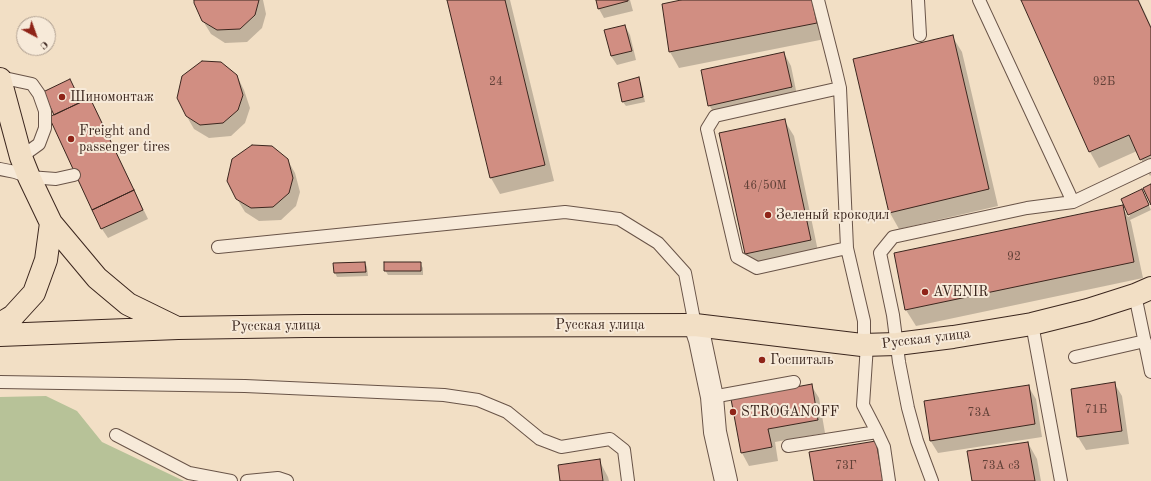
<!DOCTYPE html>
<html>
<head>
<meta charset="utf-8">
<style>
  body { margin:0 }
  #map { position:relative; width:1151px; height:481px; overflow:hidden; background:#f2dfc5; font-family:"Old Standard TT",serif }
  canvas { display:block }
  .north { position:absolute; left:16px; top:16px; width:40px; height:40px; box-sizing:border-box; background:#f7ead9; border:1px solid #ac9c8e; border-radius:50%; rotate:139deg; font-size:11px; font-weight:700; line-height:16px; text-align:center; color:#3b261e }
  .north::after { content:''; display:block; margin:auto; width:14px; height:18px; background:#8f2418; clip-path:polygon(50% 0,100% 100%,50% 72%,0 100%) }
</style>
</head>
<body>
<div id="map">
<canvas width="1151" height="481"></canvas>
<div class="north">С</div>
</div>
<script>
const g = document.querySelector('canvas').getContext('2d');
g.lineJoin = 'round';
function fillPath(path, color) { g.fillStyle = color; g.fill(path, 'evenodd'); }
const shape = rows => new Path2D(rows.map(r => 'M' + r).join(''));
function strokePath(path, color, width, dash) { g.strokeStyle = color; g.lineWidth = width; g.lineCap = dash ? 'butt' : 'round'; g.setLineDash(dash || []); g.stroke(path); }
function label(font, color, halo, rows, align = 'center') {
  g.font = font + ' "Old Standard TT",serif'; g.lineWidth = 4; g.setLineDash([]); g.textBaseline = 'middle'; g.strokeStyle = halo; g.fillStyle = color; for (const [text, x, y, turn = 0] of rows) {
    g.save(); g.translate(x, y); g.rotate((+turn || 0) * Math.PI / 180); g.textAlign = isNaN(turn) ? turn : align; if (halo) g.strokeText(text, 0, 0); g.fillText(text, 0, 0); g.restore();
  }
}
fillPath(shape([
  [46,396,77,411,102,442,184,481,0,481,0,397]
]), '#b7c298');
fillPath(shape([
  [195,0,263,0,266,14,262,28,247,42,225,43,211,34,203,21],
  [448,0,510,0,554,181,500,194,491,178],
  [597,0,630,0,633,11,604,18,599,9],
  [687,0,818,0,825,39,679,68,670,52,663,5],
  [1022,0,1139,0,1151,26,1151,175,1150,176,1141,159,1137,151,1099,168,1090,152],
  [625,26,630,35,636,60,617,65,611,56,605,31],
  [952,36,962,52,998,206,899,229,890,213,854,60],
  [784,53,791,66,798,100,717,118,709,105],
  [237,76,244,90,250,108,245,123,231,136,209,138,194,129,186,115],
  [638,79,641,83,645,102,626,106,623,102,619,83],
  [70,80,82,103,90,99,97,112,148,219,108,238,102,229,50,118,55,115],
  [784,120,794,136,819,256,756,270,746,254],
  [287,159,295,173,300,192,296,206,281,220,259,221,245,212,237,199],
  [1144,195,1151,210,1130,220,1131,222,1143,278,916,326,906,310,1122,206,1128,217,1130,216,1122,200],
  [365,263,367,267,368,276,337,277,335,273],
  [420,263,423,268,423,275,388,275,385,270],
  [1114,383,1122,396,1129,444,1086,450,1078,437],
  [811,385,819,398,825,433,775,442,778,461,749,466,742,453],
  [1028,386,1036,399,1042,437,938,453,930,440],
  [876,442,889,481,815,481],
  [1028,443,1037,459,1041,481,973,481],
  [599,460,608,477,609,481,561,481]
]), '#0003');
const building = shape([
  [194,0,259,0,255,15,240,29,217,30,202,21,194,3,194,0],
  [447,0,505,0,545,165,490,178,447,0],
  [596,0,628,0,628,1,598,9,596,0],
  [681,0,812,0,817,23,669,52,662,4,681,0],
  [1021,0,1138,0,1151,28,1151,155,1140,160,1129,135,1089,152,1021,0],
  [625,25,632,51,611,56,604,30,625,25],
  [953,35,989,189,889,213,853,59,953,35],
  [784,52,792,87,708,106,701,70,784,52],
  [202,61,221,62,237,75,243,95,238,110,223,123,200,125,186,116,177,98,182,76,202,61],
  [639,77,643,97,622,102,618,83,639,77],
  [70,79,81,102,54,115,43,92,70,79],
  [90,98,134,190,92,210,49,117,90,98],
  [785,119,811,240,745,254,719,133,785,119],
  [252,145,272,146,288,159,293,178,289,193,273,207,251,208,236,199,227,181,232,159,252,145],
  [1151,184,1151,205,1143,188,1151,184],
  [1142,189,1149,205,1128,215,1121,199,1142,189],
  [134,190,143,210,101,229,92,210,134,190],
  [1123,205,1134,262,905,310,894,253,1123,205],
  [365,262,366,272,334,273,333,263,365,262],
  [384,262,421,262,421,271,384,271,384,262],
  [1115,382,1122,431,1077,437,1071,389,1115,382],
  [812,384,818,420,768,429,772,447,741,453,731,399,812,384],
  [1029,385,1035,424,930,441,924,401,1029,385],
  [876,441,883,481,814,481,809,452,876,441],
  [1028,442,1035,481,972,481,967,451,1028,442],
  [600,459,603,481,560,481,558,465,600,459]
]);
fillPath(building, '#d18e82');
strokePath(building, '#3b261e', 1);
const lane = shape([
  [818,0,835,67,840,88,847,248,864,321,864,334,862,345],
  [918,0,920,35],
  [979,0,1073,202],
  [0,77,32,84,39,94,45,111,45,128,39,144,21,157],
  [840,88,715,116,707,129,737,257,757,268,847,248],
  [0,169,15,172,29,177,56,179,74,175],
  [218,247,565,212,619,219,658,243,685,273,695,325],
  [1135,295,1151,372],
  [1032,324,1061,481],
  [1075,357,1145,341],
  [0,382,245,386,444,395,478,400,507,412,540,439,561,447,610,439,624,450,628,481],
  [712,397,794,382],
  [877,432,884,447,889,481],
  [116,435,189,473,231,481],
  [788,446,877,432,863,405,867,345],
  [247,481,278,478,287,481],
  [932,481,917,441,908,408,899,362,893,315,880,253,893,237,1027,208,1073,202,1151,165]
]);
const street = shape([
  [695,325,700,340,712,397,715,432,726,481]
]);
const primary = shape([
  [0,79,21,157,29,177,51,223,97,278,128,304,175,327],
  [0,324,13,316,34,293,46,260,51,223],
  [0,335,178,328,305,326,695,325,862,345,897,344,953,337,1032,324,1088,310,1135,295,1151,288]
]);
strokePath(lane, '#695448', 14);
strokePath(street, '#695448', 24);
strokePath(primary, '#3b261e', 24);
strokePath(lane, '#f7ead9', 12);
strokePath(street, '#f7ead9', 22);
strokePath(primary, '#f2dfc5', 22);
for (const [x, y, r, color] of [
  [62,97,4,"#8f2418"],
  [71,139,4,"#8f2418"],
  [768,215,4,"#8f2418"],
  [925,292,4,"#8f2418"],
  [762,360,4,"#8f2418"],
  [733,412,4,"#8f2418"]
]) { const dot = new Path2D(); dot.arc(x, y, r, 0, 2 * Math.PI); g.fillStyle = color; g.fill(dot); strokePath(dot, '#f7ead9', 1.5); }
label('12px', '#604037', null, [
  ["24",496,82],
  ["92Б",1104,82],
  ["46/50М",765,186],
  ["92",1014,257],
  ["71Б",1096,410],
  ["73А",979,413],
  ["73Г",846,466],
  ["73А с3",1001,466]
]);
label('14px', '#3b261e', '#f7ead9', [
  ["Шиномонтаж",70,97],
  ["Freight and",79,131],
  ["passenger tires",79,147],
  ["Зеленый крокодил",776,215],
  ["AVENIR",933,292],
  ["Госпиталь",770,360],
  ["STROGANOFF",741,412]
], 'left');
label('14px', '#3b261e', '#f7ead9', [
  ["Русская улица",600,325],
  ["Русская улица",276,326,-1],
  ["Русская улица",926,339,-7]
]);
</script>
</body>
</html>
